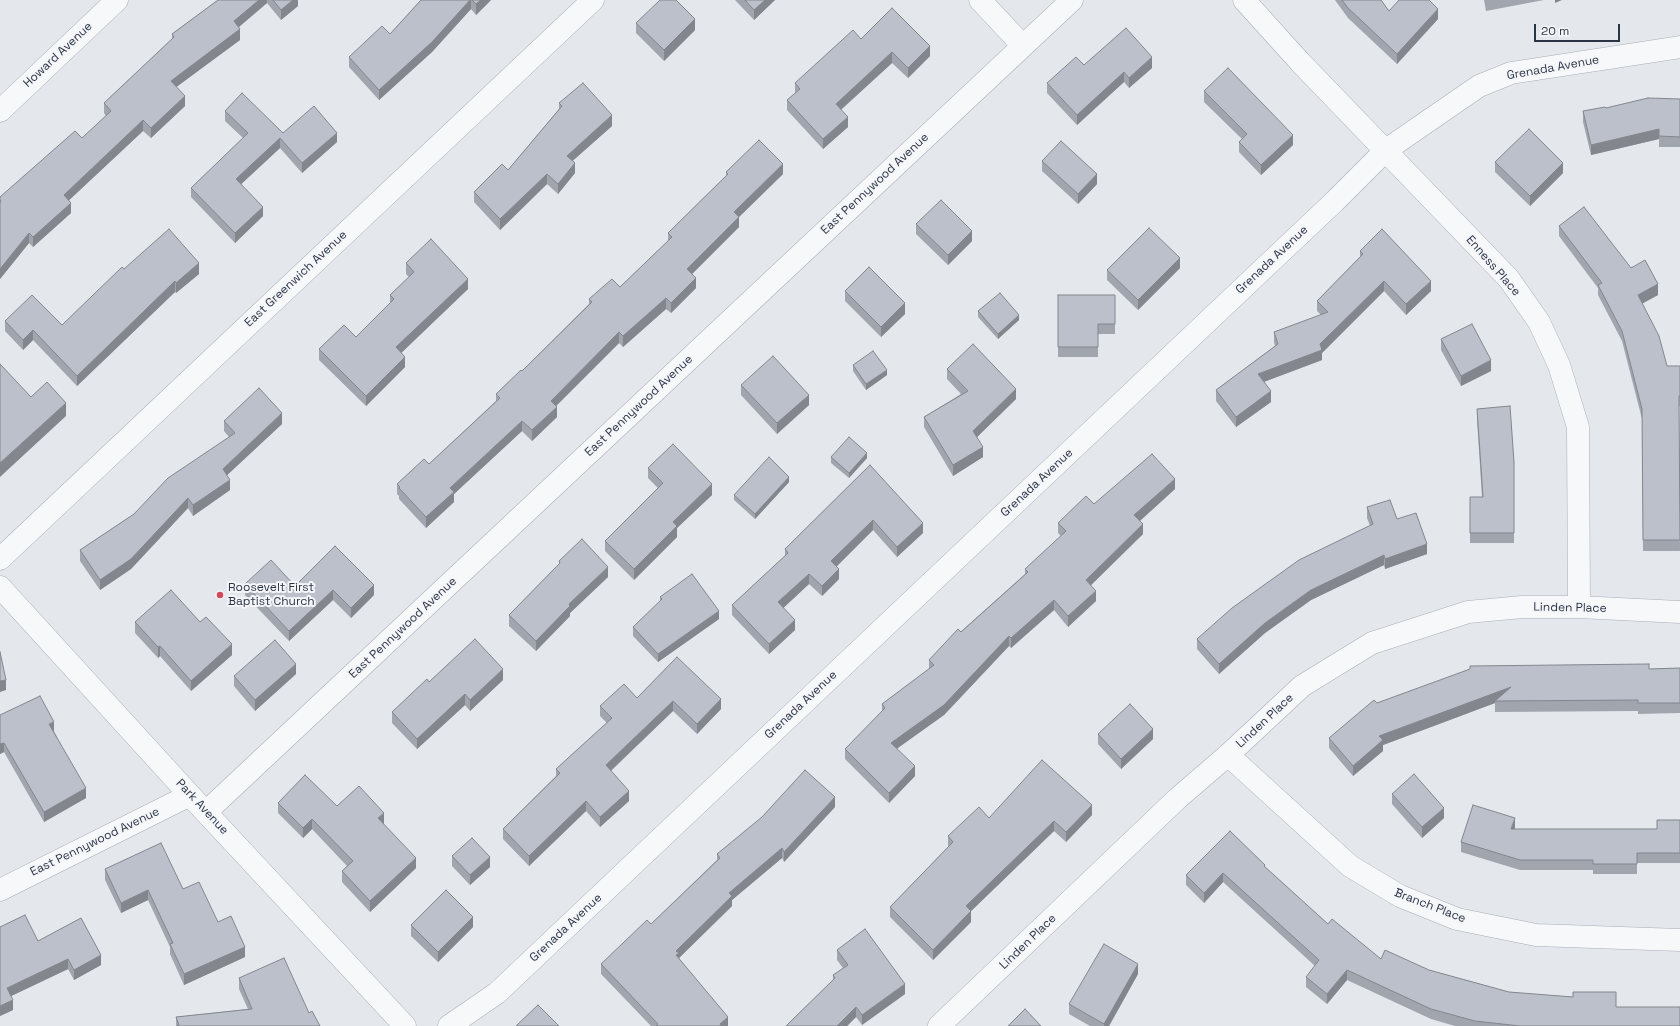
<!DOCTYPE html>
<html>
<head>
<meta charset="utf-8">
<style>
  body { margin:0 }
  #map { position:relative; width:1680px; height:1026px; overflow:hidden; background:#e4e7ec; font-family:"Space Grotesk",sans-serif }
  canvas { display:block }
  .scale { position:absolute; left:1534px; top:24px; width:86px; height:18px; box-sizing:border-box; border:2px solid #2b3445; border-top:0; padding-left:5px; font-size:12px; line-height:14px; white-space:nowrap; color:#2b3445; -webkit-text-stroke:3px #f4f6f9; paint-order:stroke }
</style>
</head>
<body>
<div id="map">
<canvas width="1680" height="1026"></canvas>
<div class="scale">20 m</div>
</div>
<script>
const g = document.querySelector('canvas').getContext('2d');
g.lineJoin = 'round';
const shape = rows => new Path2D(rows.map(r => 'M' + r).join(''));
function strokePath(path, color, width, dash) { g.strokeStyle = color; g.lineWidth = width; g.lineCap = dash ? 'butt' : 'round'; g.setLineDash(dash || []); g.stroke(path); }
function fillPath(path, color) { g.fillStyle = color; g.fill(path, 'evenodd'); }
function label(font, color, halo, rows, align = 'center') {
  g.font = font + ' "Space Grotesk",sans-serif'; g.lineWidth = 4; g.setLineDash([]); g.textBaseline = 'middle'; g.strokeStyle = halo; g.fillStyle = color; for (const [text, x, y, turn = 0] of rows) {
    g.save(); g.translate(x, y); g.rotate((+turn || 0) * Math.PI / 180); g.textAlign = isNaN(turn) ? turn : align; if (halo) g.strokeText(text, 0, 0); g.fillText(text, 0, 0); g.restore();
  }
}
const minor = shape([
  [980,0,1023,46],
  [1244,0,1300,62,1509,279,1539,322,1559,365,1578,427,1579,607],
  [0,111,117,0],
  [0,559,593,0],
  [0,587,198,804,405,1026],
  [1228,755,1350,866,1400,896,1457,919,1536,935,1680,940],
  [206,812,1072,0],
  [0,890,190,795],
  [449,1026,497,993,1335,201,1386,150,1479,86,1511,73,1680,47],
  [939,1026,1178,798,1228,755,1302,686,1372,643,1468,612,1522,607,1579,607,1680,612]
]);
strokePath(minor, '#a9aeb7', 23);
strokePath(minor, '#f7f8fa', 22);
fillPath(shape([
  [218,0,298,0,298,6,281,20,267,3,239,27,240,40,176,87,185,106,151,138,143,131,69,200,71,213,33,247,29,243,0,279,0,197,82,138,106,116,104,113,104,103,172,39,172,34],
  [421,0,491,0,476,15,471,9,432,52,379,100,349,67,349,57,390,34],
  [735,0,775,0,754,20],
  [1335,0,1381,0,1389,11,1438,19,1397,64,1348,18],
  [1484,0,1544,0,1486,11],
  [636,23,695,30,664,61,636,33],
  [861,39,930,56,908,78,892,63,841,110,848,127,823,149,787,110,787,100,795,93,795,83],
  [1084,65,1152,68,1129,88,1124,82,1077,125,1047,93,1047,83],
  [1204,91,1293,145,1261,175,1239,152,1239,142,1242,139,1204,102],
  [1680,99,1680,147,1659,147,1659,139,1591,155,1583,122,1583,111],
  [559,103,612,126,573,160,575,173,558,194,547,184,500,230,474,202,474,192,508,170,559,109],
  [225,111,283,133,337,142,302,173,280,148,241,184,263,216,235,243,191,197,191,188,243,138,225,121],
  [1042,161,1097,184,1078,204,1042,171],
  [1495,162,1563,173,1530,206,1495,172],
  [726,172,783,174,739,217,739,227,692,274,696,288,671,313,666,309,623,347,619,343,556,406,557,417,532,441,522,431,454,494,454,502,426,528,399,499,399,496,397,494,397,484,429,464,496,401,496,394,522,371,589,304,589,299,620,287,668,241,668,233,726,176],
  [916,224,972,241,948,265,916,234],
  [1559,226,1631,268,1658,295,1642,303,1667,366,1680,366,1680,406,1679,406,1680,551,1643,551,1642,419,1622,341,1598,295,1598,288,1559,236],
  [1360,251,1431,291,1406,315,1384,291,1322,353,1322,360,1264,382,1271,402,1236,427,1216,401,1216,390,1275,346,1274,342,1274,332,1321,315,1317,311,1317,301,1360,257],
  [406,263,468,289,401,353,405,367,366,406,319,360,319,349,356,337,390,303,390,295,409,277,406,274],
  [1180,268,1138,310,1107,280,1107,270],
  [124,269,199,274,176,293,175,292,77,386,33,340,23,350,5,331,5,321,62,325],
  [845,291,905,314,881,337,845,301],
  [1058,295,1115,295,1115,334,1098,334,1098,357,1058,357],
  [978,311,1019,320,998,339,978,317],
  [1441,339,1491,371,1461,386,1441,350],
  [853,365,887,375,866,390,853,371],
  [947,369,1016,399,977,437,983,457,953,476,924,427,924,417,961,394,947,379],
  [741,385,809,405,777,434,741,395],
  [1477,409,1514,462,1514,543,1470,543,1470,497,1482,497,1477,419],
  [224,421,282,424,227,475,230,490,193,516,188,508,131,569,100,590,80,561,80,550,134,514,229,437,224,431],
  [831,457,867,458,849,478,831,463],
  [870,465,923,533,897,557,873,530,837,566,839,579,822,596,809,584,783,608,795,630,769,654,732,615,732,605,785,556,785,549],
  [648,468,712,495,677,528,677,537,634,580,605,551,605,541,658,488,648,478],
  [789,482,755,519,734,500,734,495],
  [1175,489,1140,521,1143,534,1091,585,1096,601,1068,627,1054,610,1011,648,1009,646,944,715,897,748,915,776,889,803,845,759,845,749,882,712,882,704,929,669,929,660,1025,574,1025,569,1061,536,1058,533,1058,523,1094,504],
  [1367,507,1397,519,1427,554,1385,569,1384,565,1311,600,1265,633,1219,674,1197,649,1197,639,1370,526,1367,518],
  [335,546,374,595,351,618,333,600,289,641,245,595,245,584,295,586],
  [559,561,608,577,570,613,570,616,536,651,509,626,509,615,559,564],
  [660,597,719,619,658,662,633,636,633,627,660,602],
  [135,622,200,622,232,655,191,691,160,656,158,658,135,633],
  [677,657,721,709,697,734,673,711,611,771,629,801,600,827,586,811,529,866,503,839,503,829,556,776,556,769,607,723,600,716,600,706,637,698],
  [1680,668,1680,713,1638,714,1638,711,1495,712,1495,703,1383,745,1383,751,1353,776,1329,748,1329,738,1377,703,1649,669],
  [296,674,255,711,234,686,234,676],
  [503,680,470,711,465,705,417,749,392,723,392,712,429,682],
  [0,715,54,731,86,798,44,822,4,752,0,754],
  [1098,734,1153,739,1121,769,1098,744],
  [1392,794,1444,818,1422,838,1392,804],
  [278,803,337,806,384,823,383,824,416,868,370,912,342,882,342,871,347,866,312,829,303,838,278,813],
  [835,807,784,862,782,858,732,900,732,906,679,958,728,1026,651,1026,601,974,601,964,651,924,717,860,717,854],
  [1092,815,1066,842,1054,831,971,911,971,922,933,960,890,917,890,907,948,847,948,836,989,818],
  [1680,820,1680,863,1637,863,1637,874,1593,874,1593,870,1520,870,1461,852,1461,842,1515,829,1657,829],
  [452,856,490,867,470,885,452,866],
  [1265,867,1328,924,1381,959,1429,970,1509,992,1616,1007,1680,1026,1455,1026,1431,1019,1347,980,1327,1004,1306,987,1306,977,1315,966,1223,882,1204,903,1186,885,1186,875],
  [105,869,183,889,218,922,245,957,184,985,170,954,170,947,148,900,121,913,105,880],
  [411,925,473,927,438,962,411,936],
  [38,941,101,965,74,980,68,969,11,996,13,1010,0,1016],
  [837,950,905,994,862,1025,856,1017,847,1026,786,1026,833,980,833,975,843,968,837,960],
  [1138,974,1109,1026,1090,1026,1069,1014,1069,1004],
  [239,978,309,1013,320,1026,176,1026,176,1017,248,1009,239,989]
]), '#a1a5ae');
fillPath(shape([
  [259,0,267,0,267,3,234,31,234,21],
  [293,0,298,0,298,6,281,20,281,10],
  [470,0,471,0,471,9,432,52,379,100,379,90],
  [481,0,491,0,476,15,476,4],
  [765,0,775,0,754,20,754,10],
  [1555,0,1562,0,1555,3],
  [1438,9,1438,19,1397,64,1397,54],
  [695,19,695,30,664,61,664,50],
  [240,29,240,40,171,91,171,81],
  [930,46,930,56,908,78,908,68],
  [892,52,892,63,836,114,836,104],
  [1152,57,1152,68,1129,88,1129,78],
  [1124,72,1124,82,1077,125,1077,115],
  [185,96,185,106,151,138,151,128],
  [612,115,612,126,567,166,567,156],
  [848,117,848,127,823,149,823,139],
  [143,120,143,131,64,205,64,195],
  [1659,129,1659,139,1591,155,1591,145],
  [337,133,337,142,302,173,302,163],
  [1293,135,1293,145,1261,175,1261,165],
  [280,138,280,148,236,189,236,179],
  [575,163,575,173,558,194,558,184],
  [1563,163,1563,173,1530,206,1530,196],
  [783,164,783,174,739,217,739,227,687,279,687,269,734,212],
  [547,174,547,184,500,230,500,219],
  [1097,174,1097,184,1078,204,1078,194],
  [71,203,71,213,33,247,33,237],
  [263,207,263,216,235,243,235,233],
  [972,231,972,241,948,265,948,255],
  [29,233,29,243,0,279,0,269],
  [1180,258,1180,268,1138,310,1138,300],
  [199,263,199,274,176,293,176,283],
  [696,278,696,288,671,313,671,303],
  [468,279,468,289,396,358,396,347],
  [175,281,175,292,77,386,77,376],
  [1384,281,1384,291,1322,353,1322,360,1258,384,1258,374,1320,344],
  [1431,281,1431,291,1406,315,1406,304],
  [1658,284,1658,295,1638,306,1638,295],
  [666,298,666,309,623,347,623,336],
  [905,303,905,314,881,337,881,327],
  [1019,315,1019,320,998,339,998,334],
  [33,330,33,340,23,350,23,340],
  [619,332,619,343,551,411,551,401],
  [405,357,405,367,366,406,366,396],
  [1491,360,1491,371,1461,386,1461,376],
  [887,370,887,375,866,390,866,384],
  [1016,389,1016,399,973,441,973,431],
  [1271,391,1271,402,1236,427,1236,417],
  [809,395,809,405,777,434,777,423],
  [66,403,66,416,0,477,0,463],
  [557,407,557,417,532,441,532,430],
  [282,413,282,424,223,479,223,469],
  [522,421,522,431,454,494,454,502,426,528,426,517,450,488],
  [983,447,983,457,953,476,953,465],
  [867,453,867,458,849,478,849,473],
  [789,477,789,482,755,519,755,514],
  [1175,479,1175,489,1134,526,1134,515],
  [230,480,230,490,193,516,193,505],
  [712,484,712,495,677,528,677,537,634,580,634,569,673,522],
  [188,498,188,508,131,569,100,590,100,580],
  [873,520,873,530,831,572,831,561],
  [923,523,923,533,897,557,897,547],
  [1143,524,1143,534,1086,590,1086,580],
  [1427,544,1427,554,1385,569,1385,559],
  [1384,555,1384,565,1311,600,1265,633,1219,674,1219,664,1265,623,1311,590],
  [608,567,608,577,570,613,570,616,536,651,536,641,569,604],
  [839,569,839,579,822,596,822,586],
  [809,574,809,584,778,613,778,602],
  [374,585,374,595,351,618,351,608],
  [333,590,333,600,289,641,289,631],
  [1096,591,1096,601,1068,627,1068,616],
  [1054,600,1054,610,1011,648,1011,638],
  [719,611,719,619,658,662,658,654],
  [795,620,795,630,769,654,769,644],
  [1009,636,1009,646,944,715,891,753,891,743],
  [232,644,232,655,191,691,191,681],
  [160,646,160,656,158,658,158,647],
  [296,664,296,674,255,711,255,700],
  [503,669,503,680,470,711,470,700],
  [6,680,6,690,0,692,0,681],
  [1511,687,1495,701,1495,703,1383,745,1383,751,1353,776,1353,766,1379,736],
  [465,694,465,705,417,749,417,739],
  [721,699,721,709,697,734,697,724],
  [673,701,673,711,606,775,606,765],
  [54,722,54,731,49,734,49,724],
  [1153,729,1153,739,1121,769,1121,759],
  [4,743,4,752,0,754,0,744],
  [915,766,915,776,889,803,889,793],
  [86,788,86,798,44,822,44,812],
  [629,791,629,801,600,827,600,817],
  [835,797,835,807,784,862,784,852],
  [586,801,586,811,529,866,529,856],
  [1092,805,1092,815,1066,842,1066,832],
  [1444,808,1444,818,1422,838,1422,827],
  [384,813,384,823,378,829,378,818],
  [1515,818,1515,829,1511,829],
  [312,819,312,829,303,838,303,828],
  [1054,821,1054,831,966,916,966,906],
  [782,848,782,858,732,900,732,906,679,958,676,965,676,951,729,893],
  [490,857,490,867,470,885,470,875],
  [416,858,416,868,370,912,370,901],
  [1223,873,1223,882,1204,903,1204,893],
  [148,890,148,900,121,913,121,903],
  [971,911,971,922,933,960,933,950],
  [473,917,473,927,438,962,438,952],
  [245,947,245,957,184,985,184,974],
  [101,955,101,965,74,980,74,970],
  [68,959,68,969,7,998,7,988],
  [1138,964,1138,974,1109,1026,1104,1026,1104,1024],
  [1347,970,1347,980,1327,1004,1327,994],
  [905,984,905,994,862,1025,862,1015],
  [13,1000,13,1010,0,1016,0,1006],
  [856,1007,856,1017,847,1026,837,1026],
  [728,1017,728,1026,720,1026,720,1024]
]), '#83868d');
const building = shape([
  [218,0,259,0,234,21,240,29,171,81,185,96,151,128,143,120,64,195,71,203,33,237,29,233,0,269,0,203,1,201,0,200,0,197,75,131,82,138,111,111,104,103,174,37,172,34,218,0],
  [273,0,293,0,281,10,273,0],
  [421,0,470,0,432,42,379,90,349,57,382,26,390,34,421,0],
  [472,0,481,0,476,4,472,0],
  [660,0,676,0,695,19,664,50,636,23,660,0],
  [745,0,765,0,754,10,745,0],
  [1342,0,1381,0,1389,11,1399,0,1429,0,1438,9,1397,54,1348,8,1342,0],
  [892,8,930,46,908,68,892,52,836,104,848,117,823,139,787,100,800,89,795,83,853,30,861,39,892,8],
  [1126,28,1152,57,1129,78,1124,72,1077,115,1047,83,1076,57,1084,65,1126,28],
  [1228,68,1293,135,1261,165,1239,142,1247,134,1204,91,1228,68],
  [583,83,612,115,567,156,575,163,558,184,547,174,500,219,474,192,502,164,508,170,562,106,559,103,583,83],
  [242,93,283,133,314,106,337,133,302,163,280,138,236,179,263,207,235,233,191,188,248,133,225,111,242,93],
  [1648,98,1680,99,1680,137,1659,136,1659,129,1591,145,1583,111,1605,107,1606,108,1648,98],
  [1529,129,1563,163,1530,196,1495,162,1529,129],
  [759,140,783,164,734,212,739,217,687,269,696,278,671,303,666,298,623,336,619,332,551,401,557,407,532,430,522,421,450,488,454,492,426,517,399,488,400,487,397,484,424,459,429,464,500,398,496,394,521,370,522,371,592,302,589,299,612,279,620,287,672,237,668,233,728,174,726,172,759,140],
  [1061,141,1097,174,1078,194,1042,161,1061,141],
  [941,200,972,231,948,255,916,224,941,200],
  [1584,207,1631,268,1645,260,1658,284,1638,295,1659,336,1667,366,1680,366,1680,396,1679,396,1680,540,1643,540,1642,409,1622,331,1598,285,1602,283,1559,226,1584,207],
  [1149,228,1180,258,1138,300,1107,270,1149,228],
  [169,229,199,263,176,283,175,281,77,376,33,330,23,340,5,321,32,295,62,325,122,267,124,269,169,229],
  [1382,229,1431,281,1406,304,1384,281,1320,344,1322,350,1258,374,1271,391,1236,417,1216,390,1278,344,1274,332,1328,312,1317,301,1363,254,1360,251,1382,229],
  [431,239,468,279,396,347,405,357,366,396,319,349,344,325,356,337,394,299,390,295,414,272,406,263,431,239],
  [869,267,905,303,881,327,845,291,869,267],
  [1000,293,1019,315,998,334,978,311,1000,293],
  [1058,295,1115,295,1115,324,1098,324,1098,347,1058,347,1058,295],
  [1472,324,1491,360,1461,376,1441,339,1472,324],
  [973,344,1016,389,973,431,983,447,953,465,924,417,968,391,947,369,973,344],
  [873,351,887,370,866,384,853,365,873,351],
  [773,356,809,395,777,423,741,385,773,356],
  [0,364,31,397,47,382,66,403,0,463,0,364],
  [259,388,282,413,223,469,230,480,193,505,188,498,131,559,100,580,80,550,134,514,168,478,235,433,224,421,259,388],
  [1510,406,1514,462,1514,533,1470,533,1470,497,1483,497,1477,409,1510,406],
  [849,437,867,453,849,473,831,457,849,437],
  [673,444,712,484,673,522,677,526,634,569,605,541,663,483,648,468,673,444],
  [1152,454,1175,479,1134,515,1143,524,1086,580,1096,591,1068,616,1054,600,1011,638,1009,636,944,705,891,743,915,766,889,793,845,749,885,708,882,704,934,665,929,660,958,629,961,632,1028,572,1025,569,1066,531,1058,523,1086,496,1094,504,1152,454],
  [769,457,789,477,755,514,734,495,769,457],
  [870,465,923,523,897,547,873,520,831,561,839,569,822,586,809,574,778,602,795,620,769,644,732,605,788,553,785,549,870,465],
  [1390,500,1397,519,1416,513,1427,544,1385,559,1384,555,1311,590,1265,623,1219,664,1197,639,1232,608,1299,560,1373,524,1367,507,1390,500],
  [582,539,608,567,569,604,570,606,536,641,509,615,560,563,559,561,582,539],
  [335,546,374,585,351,608,333,590,289,631,245,584,271,560,295,586,335,546],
  [692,574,719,611,658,654,633,627,662,599,660,597,692,574],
  [171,590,200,622,206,617,232,644,191,681,160,646,158,647,135,622,171,590],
  [475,639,503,669,470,700,465,694,417,739,392,712,427,679,429,682,475,639],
  [275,640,296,664,255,700,234,676,275,640],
  [0,652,6,680,0,681,0,652],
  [677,657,721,699,697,724,673,701,606,765,629,791,600,817,586,801,529,856,503,829,560,773,556,769,612,718,600,706,624,684,637,698,677,657],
  [1649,664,1649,669,1680,668,1680,703,1638,703,1638,700,1495,701,1511,687,1379,736,1383,740,1353,766,1329,738,1374,700,1377,703,1470,669,1470,666,1649,664],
  [40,696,54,722,49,724,86,788,44,812,4,743,0,744,0,715,40,696],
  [1130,704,1153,729,1121,759,1098,734,1130,704],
  [1042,760,1092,805,1066,832,1054,821,966,906,971,911,933,950,890,907,953,842,948,836,979,807,989,818,1042,760],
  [805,770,835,797,784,852,782,848,729,893,732,896,676,951,679,953,676,955,728,1017,720,1024,721,1026,656,1026,658,1024,601,964,647,920,651,924,720,858,717,854,762,817,805,770],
  [1414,774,1444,808,1422,827,1392,794,1414,774],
  [305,775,337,806,359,786,384,813,378,818,416,858,370,901,342,871,353,861,312,819,303,828,278,803,305,775],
  [1473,805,1515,818,1511,829,1657,829,1657,820,1680,820,1680,853,1637,853,1637,864,1593,864,1593,860,1520,860,1461,842,1473,805],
  [1230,831,1265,865,1264,866,1328,924,1332,919,1381,959,1385,950,1429,970,1509,992,1573,997,1573,992,1616,992,1616,1007,1680,1007,1680,1026,1520,1026,1475,1021,1431,1009,1347,970,1327,994,1306,977,1319,960,1223,873,1204,893,1186,875,1230,831],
  [472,838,490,857,470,875,452,856,472,838],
  [161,843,183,889,199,882,218,922,231,916,245,947,184,974,170,944,173,943,148,890,121,903,105,869,161,843],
  [446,890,473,917,438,952,411,925,446,890],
  [25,915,38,941,81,918,101,955,74,970,68,959,7,988,13,1000,0,1006,0,927,25,915],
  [865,929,905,984,862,1015,856,1007,837,1026,786,1026,835,978,833,975,848,965,837,950,865,929],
  [1104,944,1138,964,1104,1024,1069,1004,1104,944],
  [284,958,309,1013,312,1011,320,1026,177,1026,179,1025,176,1017,252,1009,239,978,284,958],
  [538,1005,559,1026,516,1026,538,1005],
  [1025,1009,1041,1026,1008,1026,1025,1009]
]);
fillPath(building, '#bbc0ca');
strokePath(building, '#83868d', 1);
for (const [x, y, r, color] of [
  [220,595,4,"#d1495b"]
]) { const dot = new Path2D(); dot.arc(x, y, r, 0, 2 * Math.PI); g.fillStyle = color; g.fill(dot); strokePath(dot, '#f4f6f9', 1.5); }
label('12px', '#2b3445', '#f4f6f9', [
  ["Howard Avenue",58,55,-43],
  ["Grenada Avenue",1553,68,-10],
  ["East Pennywood Avenue",875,184,-43],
  ["Grenada Avenue",1272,260,-43],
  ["Enness Place",1493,266,49],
  ["East Greenwich Avenue",296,279,-43],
  ["East Pennywood Avenue",639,406,-43],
  ["Grenada Avenue",1037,483,-43],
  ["Linden Place",1570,608,1],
  ["East Pennywood Avenue",403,628,-43],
  ["Grenada Avenue",801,705,-43],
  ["Linden Place",1265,721,-43],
  ["Park Avenue",202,807,47],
  ["East Pennywood Avenue",95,842,-26],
  ["Branch Place",1430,906,21],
  ["Grenada Avenue",566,928,-43],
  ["Linden Place",1028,942,-44]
]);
label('12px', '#2b3445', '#f4f6f9', [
  ["Roosevelt First",228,588],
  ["Baptist Church",228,602]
], 'left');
</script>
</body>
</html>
